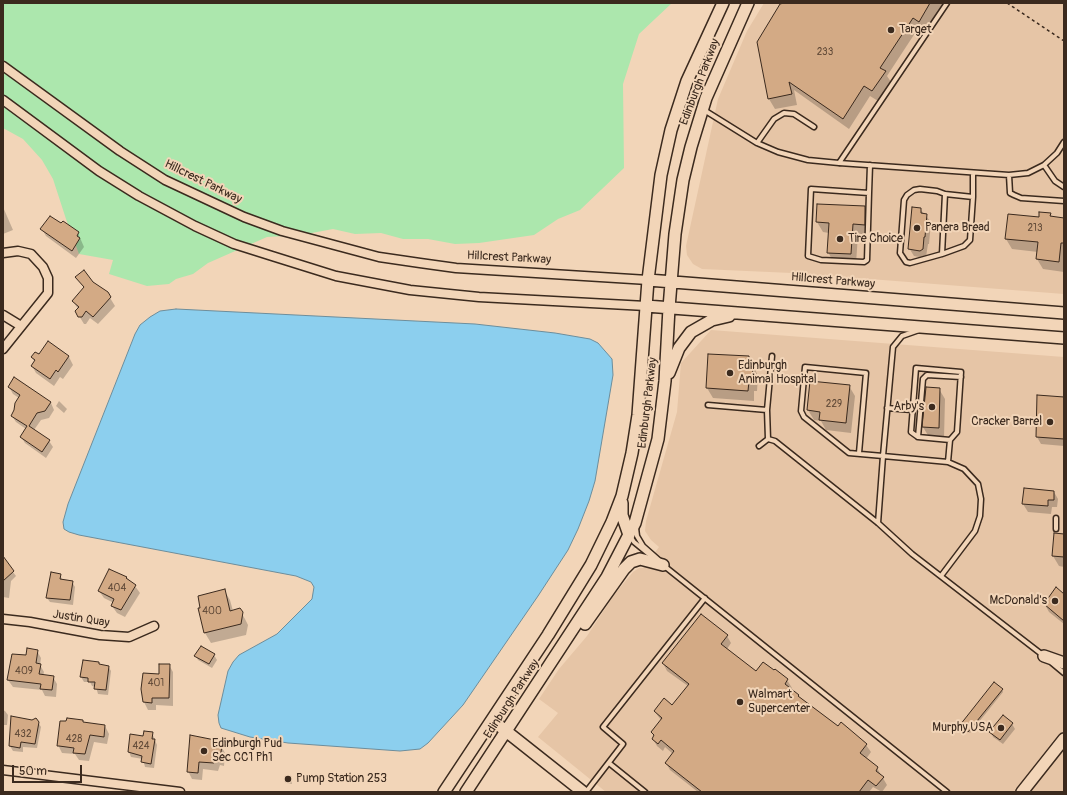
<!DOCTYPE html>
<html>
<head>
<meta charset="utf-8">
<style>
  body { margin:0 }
  #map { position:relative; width:1067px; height:795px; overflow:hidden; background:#f2d5b8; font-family:Pangolin,sans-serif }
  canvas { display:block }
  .frame { position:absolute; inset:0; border:4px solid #3b2a1e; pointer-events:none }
  .scale { position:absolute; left:12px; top:765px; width:70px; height:18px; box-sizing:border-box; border:2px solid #3b2a1e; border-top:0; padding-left:5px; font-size:12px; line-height:14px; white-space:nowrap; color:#3b2a1e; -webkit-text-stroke:3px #f2d5b8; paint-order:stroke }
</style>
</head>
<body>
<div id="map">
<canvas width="1067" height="795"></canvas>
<div class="frame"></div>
<div class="scale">50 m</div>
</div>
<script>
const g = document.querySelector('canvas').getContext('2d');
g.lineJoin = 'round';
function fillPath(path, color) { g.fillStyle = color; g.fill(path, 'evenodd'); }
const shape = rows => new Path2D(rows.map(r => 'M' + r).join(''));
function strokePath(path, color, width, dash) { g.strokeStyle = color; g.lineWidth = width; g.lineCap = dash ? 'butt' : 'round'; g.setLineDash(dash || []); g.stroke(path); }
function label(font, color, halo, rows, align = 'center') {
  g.font = font + ' Pangolin,sans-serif'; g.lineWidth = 4; g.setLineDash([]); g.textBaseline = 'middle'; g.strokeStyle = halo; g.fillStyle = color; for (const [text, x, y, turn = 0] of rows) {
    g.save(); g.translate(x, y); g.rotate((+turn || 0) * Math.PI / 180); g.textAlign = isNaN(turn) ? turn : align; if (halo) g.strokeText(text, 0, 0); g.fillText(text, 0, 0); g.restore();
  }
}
fillPath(shape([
  [764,3,1064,3,1064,294,792,273,702,269,693,264,687,255,686,246,718,99,747,31],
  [711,330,1064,357,1064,792,606,792,538,737,558,713,539,699,559,669,587,636,614,595,633,572,639,568,643,568,659,547,651,540,645,531,646,521,677,412,681,363]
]), '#e6c5a6');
fillPath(shape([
  [3,3,672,3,639,34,623,84,624,168,580,210,558,219,534,235,479,243,455,244,428,239,403,239,381,233,355,234,333,229,301,235,267,237,208,263,193,274,176,279,169,284,147,286,109,274,113,260,79,254,66,219,53,179,42,160,23,139,3,128]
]), '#ace7ad');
const water = shape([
  [176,309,475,324,555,333,590,339,598,343,612,359,613,375,595,481,589,501,578,529,568,550,538,596,463,705,428,743,420,749,400,751,288,743,250,737,221,728,219,723,218,715,228,671,233,662,239,655,277,634,312,599,314,587,311,582,296,576,79,535,69,532,64,529,63,522,68,504,135,334,140,325,150,317,160,311,176,309]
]);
fillPath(water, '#8ccfee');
strokePath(water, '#6c8d9b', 1);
fillPath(shape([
  [785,3,944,3,925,31,919,27,887,76,891,82,878,101,870,96,849,129,794,90,797,105,775,109,769,99],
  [818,205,865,207,870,217,870,235,858,234,856,264,834,263,828,252,829,233,823,232,817,222],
  [3,207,13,230,3,234],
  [920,209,931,222,929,244,928,244,926,257,924,258,914,256,909,248],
  [1050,214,1052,217,1064,219,1064,272,1043,269,1037,259,1038,252,1012,249,1006,239],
  [42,229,78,233,84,247,76,258,46,236],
  [76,277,92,283,107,293,115,306,98,324,90,318,86,324,84,324,76,311,78,309,73,301,84,288],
  [48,343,69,357,73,365,63,379,60,377,54,386,36,373,32,366,35,362,32,358,39,355],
  [749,357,758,376,757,391,754,391,754,401,713,398,707,388],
  [14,379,51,403,54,410,49,418,41,420,34,430,49,441,53,447,46,458,25,443,21,437,26,429,16,422,12,416,19,398,13,394,9,387],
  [849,386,855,396,851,433,826,430,821,421,814,420,808,410],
  [939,389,945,399,944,438,929,437,923,427],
  [1064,398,1064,446,1041,444,1037,437],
  [59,401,67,409,64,413,56,406],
  [1025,490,1054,492,1058,499,1057,507,1052,507,1051,514,1028,512,1023,504],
  [1055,534,1064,535,1064,567,1059,566,1053,556],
  [3,564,13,572,16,576,11,581,9,598,3,597],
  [60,575,63,581,72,582,75,587,73,605,50,602,47,598],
  [126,577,135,586,140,593,125,617,117,613,112,606,114,603,104,598,99,591],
  [224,590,230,600,233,611,239,609,245,619,248,625,246,635,211,643,205,633,199,609],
  [1064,595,1064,624,1049,612,1045,605],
  [727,636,731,643,727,649,756,672,764,663,787,680,792,688,790,690,818,713,838,727,842,723,866,745,871,752,866,759,877,768,887,785,882,792,873,787,869,792,698,792,670,770,666,763,673,754,665,747,663,751,657,746,653,739,654,737,652,732,661,720,655,712,672,706,688,686,667,671,663,663],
  [37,651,41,658,40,665,44,672,43,676,53,677,57,684,56,697,45,696,42,690,13,687,8,680,27,656],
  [214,655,217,660,212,668,198,660,196,656],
  [99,663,100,666,108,666,111,671,108,695,98,694,96,687,92,686,90,682,84,682,81,677],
  [169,665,173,672,173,706,156,705,156,710,148,710,144,702,142,689],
  [1002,690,1003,692,970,733,962,727,961,725],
  [3,710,5,711,8,715,7,725,3,725],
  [38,722,41,727,37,748,23,747,23,752,13,751,10,746],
  [84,724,105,726,109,734,107,744,94,742,89,761,79,760,75,754,62,753,58,745],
  [1012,724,1015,729,1003,744,993,737,991,732],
  [152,733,157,745,154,768,145,767,143,759,131,757,129,752,144,737],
  [191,736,221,746,225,753,224,766,220,765,218,771,203,769,202,780,192,779,188,771],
  [286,776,291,777,292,784,286,783]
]), '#0003');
const building = shape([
  [784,3,930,3,919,22,913,18,880,68,886,71,872,91,864,86,843,119,789,82,792,94,768,99,757,42,780,4,784,3],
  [817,204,865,206,865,225,853,224,851,254,827,253,829,223,816,222,817,204],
  [912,207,921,208,921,213,927,214,925,237,924,237,923,249,920,251,908,249,912,207],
  [1039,212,1051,213,1050,216,1064,218,1064,243,1061,243,1059,262,1036,259,1038,242,1005,239,1008,214,1039,217,1039,212],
  [50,216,61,223,63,221,79,232,77,236,80,238,72,251,40,229,50,216],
  [84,270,93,282,108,292,111,297,93,317,86,311,82,317,78,317,75,311,79,307,72,301,84,287,75,277,84,270],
  [48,341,69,356,58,372,56,370,50,379,31,366,35,360,31,357,35,352,39,354,48,341],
  [708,354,749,356,749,365,753,365,752,381,749,381,748,391,706,388,708,354],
  [14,377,51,402,45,411,37,413,29,426,50,440,42,452,20,437,27,426,11,416,14,410,15,403,20,395,8,387,14,377],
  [810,381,850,385,846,423,819,420,820,412,807,410,810,381],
  [926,387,940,388,939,428,922,427,926,387],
  [1037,395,1064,397,1064,439,1036,437,1037,395],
  [1024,488,1054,491,1054,500,1048,500,1048,506,1022,504,1024,488],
  [1054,533,1064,534,1064,557,1052,556,1054,533],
  [3,556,14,571,3,581,3,556],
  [109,569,127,577,126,578,136,585,121,610,111,606,114,599,98,591,109,569],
  [51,572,61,574,60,579,73,581,70,600,46,598,51,572],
  [1056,587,1064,594,1064,621,1044,604,1056,587],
  [225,589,230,611,240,608,243,612,241,624,204,633,198,608,200,608,198,596,225,589],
  [701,614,728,635,721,644,756,671,763,662,774,670,775,669,788,679,785,684,799,695,798,696,838,726,841,722,867,744,860,753,878,767,876,771,884,777,876,786,868,780,859,792,702,792,665,763,674,751,661,740,658,744,652,739,654,735,651,732,662,718,654,711,664,698,672,705,689,684,662,663,701,614],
  [201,646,215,654,209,664,194,656,201,646],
  [27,648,38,650,36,663,41,664,39,674,54,676,52,690,40,689,41,684,7,680,12,654,26,655,27,648],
  [83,660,99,662,99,664,109,666,106,690,94,689,95,682,88,682,88,678,80,677,83,660],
  [159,664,170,664,169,698,152,698,152,703,143,702,141,689,143,673,159,674,159,664],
  [994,682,1003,689,968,732,960,725,994,682],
  [1003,715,1013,723,1000,740,989,732,1003,715],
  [11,716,32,720,36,718,39,722,35,744,21,742,20,748,9,746,11,716],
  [67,718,83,720,83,722,105,725,104,737,90,735,85,754,73,753,74,748,59,746,57,746,60,721,66,721,67,718],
  [144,731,153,732,152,739,155,739,151,764,141,762,142,756,128,752,130,734,143,736,144,731],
  [190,735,215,740,219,744,222,745,220,759,216,758,214,763,199,762,198,773,187,772,190,735]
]);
fillPath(building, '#d3aa85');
strokePath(building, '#3b2a1e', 1);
const lane = shape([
  [704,110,757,143,778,152,808,160,839,163,1009,175,1028,173,1044,165,1057,153,1064,142],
  [757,143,774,119,784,113,794,114,814,127],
  [839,163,947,3],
  [1044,165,1055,181,1064,187],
  [1009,175,1010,193,1014,195,1021,198,1064,201],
  [869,193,811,189,808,256,821,260,864,262,867,260,869,193,870,165],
  [973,197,945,194,942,254,964,246,970,240,973,197,973,173],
  [942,254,910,263,906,262,900,253,904,200,907,195,914,190,920,189,937,191,945,194],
  [708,405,767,410],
  [887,408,912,410],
  [918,437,923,379,927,375,961,377],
  [768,439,767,410,772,356],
  [759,446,768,439,775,441,878,523,912,554,1044,656],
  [859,453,866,373,805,367,801,411,804,417,849,453,883,456,893,347,902,336,919,330],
  [948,462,950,440,957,432,961,372,916,368,911,432,918,437,950,440],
  [1056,518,1056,529],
  [878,523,883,456,948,462,964,469,978,484,981,499,980,516,975,531,941,576],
  [636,528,637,536,643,546,660,561],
  [630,536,634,542,656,560],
  [663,565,947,792],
  [1052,663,1064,673],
  [609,763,645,792],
  [586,792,623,744,603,727,705,598]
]);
const street = shape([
  [3,66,120,151,165,180,244,217,282,231,379,257,420,263,456,268,648,280],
  [3,100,99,171,139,196,195,226,234,244,272,256,336,276,410,290,479,297,646,306],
  [3,253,18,251,31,254,43,267,48,278,48,293,3,349],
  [3,315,21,326],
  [3,619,30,622,100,635,129,637,154,626],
  [3,770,180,792]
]);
const secondary = shape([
  [648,280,1064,313],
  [646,306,1064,338],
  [669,373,679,348,691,332,712,320,729,316],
  [622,503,622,515,629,535],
  [585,624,624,569,631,562,640,559,663,565],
  [1044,656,1064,663],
  [492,720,583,792],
  [444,792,548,635,591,565,612,522,622,496,632,453,638,415,648,280,661,175,671,130,687,81,723,3],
  [466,792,607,577,635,523,658,439,665,381,669,308,675,234,683,180,691,147,706,98,748,3],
  [1022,792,1064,739]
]);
strokePath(lane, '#3b2a1e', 7);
strokePath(street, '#3b2a1e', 11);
strokePath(secondary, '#3b2a1e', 14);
strokePath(shape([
  [1007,3,1064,41]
]), '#3b2a1e', 1.5, [3, 3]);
strokePath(lane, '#f2d5b8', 4);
strokePath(street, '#f2d5b8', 8);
strokePath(secondary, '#f2d5b8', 11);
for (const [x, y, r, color] of [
  [891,30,4,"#3b2a1e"],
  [917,228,4,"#3b2a1e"],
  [840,239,4,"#3b2a1e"],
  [730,373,4,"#3b2a1e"],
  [932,407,4,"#3b2a1e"],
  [1050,422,4,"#3b2a1e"],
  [1055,601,4,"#3b2a1e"],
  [740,702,4,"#3b2a1e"],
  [1001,728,4,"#3b2a1e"],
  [204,751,4,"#3b2a1e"],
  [288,779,4,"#3b2a1e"]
]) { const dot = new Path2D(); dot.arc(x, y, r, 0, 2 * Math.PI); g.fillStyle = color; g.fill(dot); strokePath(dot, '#f2d5b8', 1.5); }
label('10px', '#614a38', null, [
  ["233",825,52],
  ["213",1035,228],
  ["229",834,404],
  ["404",117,588],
  ["400",212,611],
  ["409",24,671],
  ["401",156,683],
  ["432",23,734],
  ["428",74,739],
  ["424",141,746]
]);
label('12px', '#3b2a1e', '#f2d5b8', [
  ["Target",899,30],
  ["Panera Bread",925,228],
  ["Tire Choice",848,239],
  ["Edinburgh",738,366],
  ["Animal Hospital",738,380],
  ["Arby's",924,407,"right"],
  ["Cracker Barrel",1042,422,"right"],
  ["McDonald's",1047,601,"right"],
  ["Walmart",748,695],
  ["Supercenter",748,709],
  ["Murphy USA",993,728,"right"],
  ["Edinburgh Pud",212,744],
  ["Sec CC1 Ph1",212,758],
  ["Pump Station 253",296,779]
], 'left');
label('12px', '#3b2a1e', '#f2d5b8', [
  ["Edinburgh Parkway",700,82,-69],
  ["Hillcrest Parkway",203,182,26],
  ["Hillcrest Parkway",509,258,3],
  ["Hillcrest Parkway",833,281,5],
  ["Edinburgh Parkway",648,403,-83],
  ["Justin Quay",81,619,9],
  ["Edinburgh Parkway",512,699,-57]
]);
</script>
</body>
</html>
